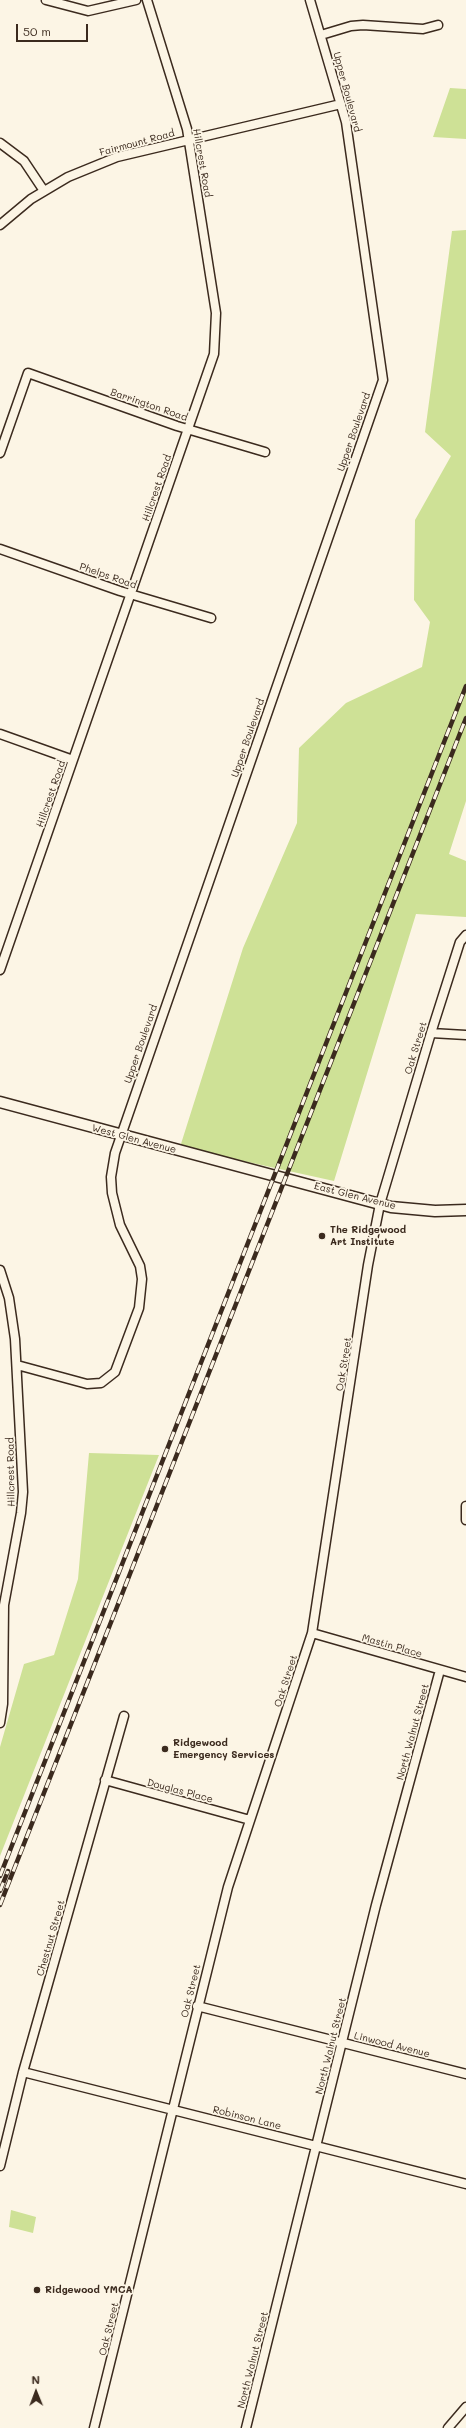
<!DOCTYPE html>
<html>
<head>
<meta charset="utf-8">
<style>
  body { margin:0 }
  #map { position:relative; width:466px; height:2428px; overflow:hidden; background:#fcf5e5; font-family:Mali,sans-serif }
  canvas { display:block }
  .north { position:absolute; left:16px; top:2372px; width:40px; height:40px; -webkit-text-stroke:3px #fcf5e5; paint-order:stroke; rotate:359deg; font-size:11px; font-weight:700; line-height:16px; text-align:center; color:#3b2a1e }
  .north::after { content:''; display:block; margin:auto; width:14px; height:18px; background:#3b2a1e; clip-path:polygon(50% 0,100% 100%,50% 72%,0 100%) }
  .scale { position:absolute; left:16px; top:24px; width:72px; height:18px; box-sizing:border-box; border:2px solid #3b2a1e; border-top:0; padding-left:5px; font-size:12px; line-height:14px; white-space:nowrap; color:#3b2a1e; -webkit-text-stroke:3px #fcf5e5; paint-order:stroke }
</style>
</head>
<body>
<div id="map">
<canvas width="466" height="2428"></canvas>
<div class="north">N</div>
<div class="scale">50 m</div>
</div>
<script>
const g = document.querySelector('canvas').getContext('2d');
g.lineJoin = 'round';
function fillPath(path, color) { g.fillStyle = color; g.fill(path, 'evenodd'); }
const shape = rows => new Path2D(rows.map(r => 'M' + r).join(''));
function strokePath(path, color, width, dash) { g.strokeStyle = color; g.lineWidth = width; g.lineCap = dash ? 'butt' : 'round'; g.setLineDash(dash || []); g.stroke(path); }
function label(font, color, halo, rows, align = 'center') {
  g.font = font + ' Mali,sans-serif'; g.lineWidth = 3.5; g.setLineDash([]); g.textBaseline = 'middle'; g.strokeStyle = halo; g.fillStyle = color; for (const [text, x, y, turn = 0] of rows) {
    g.save(); g.translate(x, y); g.rotate((+turn || 0) * Math.PI / 180); g.textAlign = isNaN(turn) ? turn : align; if (halo) g.strokeText(text, 0, 0); g.fillText(text, 0, 0); g.restore();
  }
}
fillPath(shape([
  [450,88,466,89,466,139,433,137],
  [466,230,466,801,449,854,466,861,466,917,416,914,334,1181,180,1147,243,948,297,823,299,748,346,703,422,667,430,622,414,600,415,520,451,456,425,432,452,231],
  [89,1453,159,1455,0,1856,0,1747,24,1664,54,1655,78,1579],
  [11,2210,36,2217,33,2233,9,2227]
]), '#cee196');
const minor = shape([
  [46,0,88,11,136,0],
  [321,35,351,26,363,25,423,29,438,25],
  [0,143,24,161,44,191],
  [0,225,31,199,68,177,117,157,341,104],
  [0,453,28,373,177,426,265,452],
  [0,549,120,591,211,618],
  [0,734,73,760],
  [0,970,214,354,216,313,187,129,147,0],
  [431,1033,466,1035],
  [0,1270,9,1298,15,1339,23,1492,21,1513,4,1605,3,1704,0,1723],
  [17,1365,87,1384,101,1383,115,1372,139,1308,142,1279,140,1266,120,1225,112,1193,111,1177,115,1153,383,380,346,122,310,0],
  [466,1506,466,1520],
  [312,1633,466,1677],
  [105,1780,250,1820],
  [197,2006,466,2074],
  [23,2072,466,2184],
  [0,2166,23,2072,124,1716],
  [94,2428,228,1887,312,1633,368,1265,380,1204,431,1033,460,942,466,935],
  [246,2428,376,1905,440,1670],
  [448,2428,466,2407]
]);
const tertiary = shape([
  [0,1102,391,1207,435,1211,466,1210]
]);
strokePath(minor, '#3b2a1e', 11);
strokePath(tertiary, '#3b2a1e', 13);
strokePath(minor, '#fcf5e5', 8);
strokePath(tertiary, '#fcf5e5', 10);
const rail = shape([
  [0,1876,466,686],
  [0,1891,8,1871],
  [0,1905,466,718]
]);
strokePath(rail, '#3b2a1e', 4.5);
strokePath(rail, '#fcf5e5', 3, [9]);
for (const [x, y, r, color] of [
  [322,1236,4,"#3b2a1e"],
  [165,1749,4,"#3b2a1e"],
  [37,2290,4,"#3b2a1e"]
]) { const dot = new Path2D(); dot.arc(x, y, r, 0, 2 * Math.PI); g.fillStyle = color; g.fill(dot); strokePath(dot, '#fcf5e5', 1.5); }
label('10px', '#3b2a1e', '#fcf5e5', [
  ["Upper Boulevard",347,92,75],
  ["Fairmount Road",137,143,-15],
  ["Hillcrest Road",202,163,80],
  ["Barrington Road",149,405,19],
  ["Upper Boulevard",354,432,-71],
  ["Hillcrest Road",157,488,-71],
  ["Phelps Road",108,576,19],
  ["Upper Boulevard",248,738,-71],
  ["Hillcrest Road",51,794,-71],
  ["Upper Boulevard",141,1044,-71],
  ["Oak Street",416,1048,-73],
  ["West Glen Avenue",134,1139,15],
  ["East Glen Avenue",355,1196,14],
  ["Oak Street",344,1364,-81],
  ["Hillcrest Road",11,1472,-91],
  ["Mastin Place",392,1646,16],
  ["Oak Street",286,1681,-72],
  ["North Walnut Street",413,1732,-75],
  ["Douglas Place",180,1791,15],
  ["Chestnut Street",51,1938,-74],
  ["Oak Street",191,1991,-76],
  ["Linwood Avenue",392,2045,14],
  ["North Walnut Street",331,2046,-76],
  ["Robinson Lane",247,2118,14],
  ["Oak Street",109,2329,-76],
  ["North Walnut Street",253,2360,-76]
]);
label('bold 10px', '#3b2a1e', '#fcf5e5', [
  ["The Ridgewood",330,1230],
  ["Art Institute",330,1242],
  ["Ridgewood",173,1743],
  ["Emergency Services",173,1755],
  ["Ridgewood YMCA",45,2290]
], 'left');
</script>
</body>
</html>
